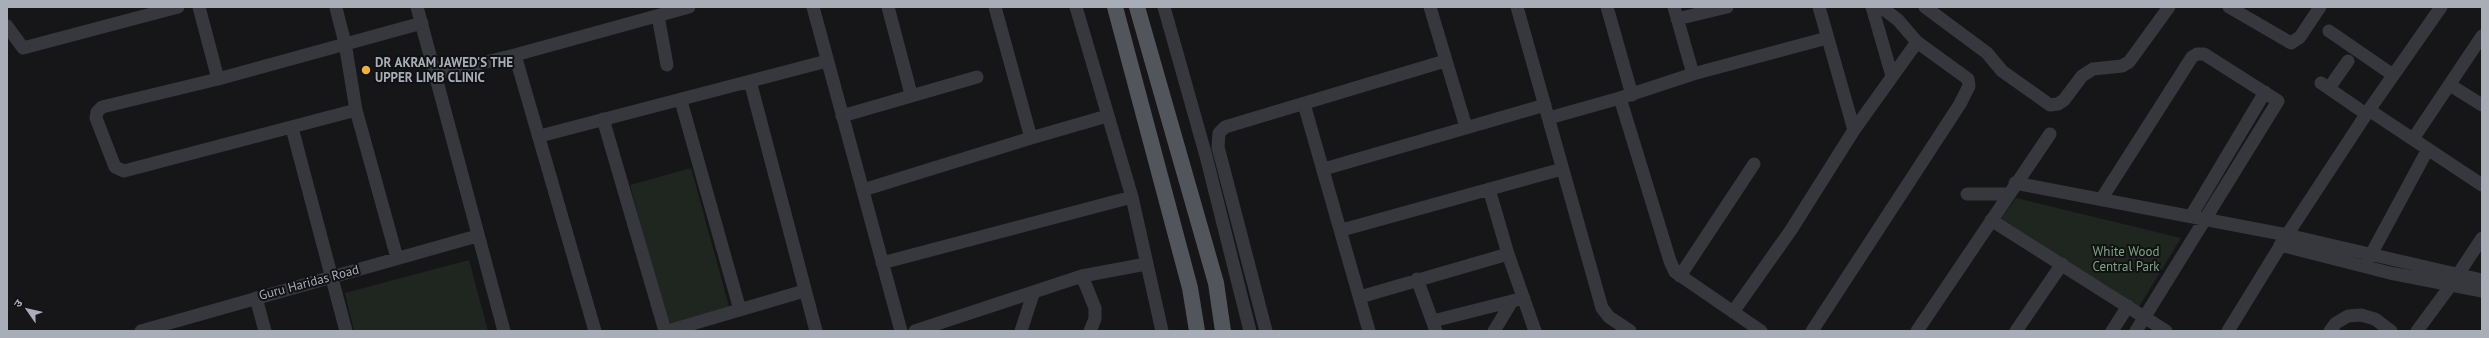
<!DOCTYPE html>
<html>
<head>
<meta charset="utf-8">
<style>
  body { margin:0 }
  #map { position:relative; width:2489px; height:338px; overflow:hidden; background:#161618; font-family:"PT Sans","Noto Sans Devanagari",sans-serif }
  canvas { display:block }
  .frame { position:absolute; inset:0; border:8px solid #a8adb8; pointer-events:none }
  .north { position:absolute; left:8px; top:290px; width:40px; height:40px; -webkit-text-stroke:3px #111113; paint-order:stroke; rotate:304deg; font-size:11px; font-weight:700; line-height:16px; text-align:center; color:#a8adb8 }
  .north::after { content:''; display:block; margin:auto; width:14px; height:18px; background:#a8adb8; clip-path:polygon(50% 0,100% 100%,50% 72%,0 100%) }
</style>
</head>
<body>
<div id="map">
<canvas width="2489" height="338"></canvas>
<div class="frame"></div>
<div class="north">उ</div>
</div>
<script>
const g = document.querySelector('canvas').getContext('2d');
g.lineJoin = 'round';
function fillPath(path, color) { g.fillStyle = color; g.fill(path, 'evenodd'); }
const shape = rows => new Path2D(rows.map(r => 'M' + r).join(''));
function strokePath(path, color, width, dash) { g.strokeStyle = color; g.lineWidth = width; g.lineCap = dash ? 'butt' : 'round'; g.setLineDash(dash || []); g.stroke(path); }
function label(font, color, halo, rows, align = 'center') {
  g.font = font + ' "PT Sans",sans-serif'; g.lineWidth = 4; g.setLineDash([]); g.textBaseline = 'middle'; g.strokeStyle = halo; g.fillStyle = color; for (const [text, x, y, turn = 0] of rows) {
    g.save(); g.translate(x, y); g.rotate((+turn || 0) * Math.PI / 180); g.textAlign = isNaN(turn) ? turn : align; if (halo) g.strokeText(text, 0, 0); g.fillText(text, 0, 0); g.restore();
  }
}
fillPath(shape([
  [691,168,730,310,668,327,630,185],
  [2016,198,2181,238,2139,307,2001,219],
  [469,260,488,331,354,331,345,293]
]), '#1e261f');
strokePath(shape([
  [199,7,218,79],
  [417,7,504,331],
  [813,7,901,331],
  [888,7,911,94],
  [995,7,1031,138],
  [1076,7,1132,197,1162,331],
  [1164,7,1206,156,1250,331],
  [1430,7,1466,127],
  [1517,7,1602,308,1609,317,1630,331],
  [1607,7,1632,95],
  [1674,7,1693,74],
  [1819,7,1854,130],
  [1872,7,1892,76],
  [1925,7,1987,53,2002,71,2050,105,2058,104,2064,100,2082,76,2093,69,2122,66,2129,62,2169,7],
  [2229,7,2291,43,2300,37,2320,7],
  [336,8,345,43,356,110,397,258],
  [658,16,667,65],
  [1677,19,1727,7],
  [7,26,23,48,178,7],
  [2329,31,2393,75],
  [515,55,595,331],
  [435,74,515,55,689,7],
  [750,81,816,331],
  [2321,83,2366,114],
  [2450,85,2482,105],
  [2329,88,2348,61],
  [1620,98,1670,261,1675,272,1761,331],
  [681,101,740,310],
  [1304,104,1369,331],
  [356,110,124,171,115,167,96,118,97,112,102,107,218,79,422,23],
  [2369,110,2482,185],
  [842,116,977,77],
  [1549,118,1620,98,1693,74,1827,38],
  [603,119,665,331],
  [292,128,346,331],
  [540,136,827,61],
  [2413,139,2482,36],
  [1324,169,1545,105],
  [2015,183,2287,235,2482,280],
  [1489,189,1508,254,1535,331],
  [863,190,1031,138,1107,116],
  [1967,194,2008,194],
  [2102,198,2192,57,2197,54,2204,54,2278,101,2136,331],
  [2191,216,2265,92],
  [1991,220,2166,331],
  [1342,230,1562,169],
  [2280,245,2390,273,2482,291],
  [2367,262,2428,149],
  [882,263,1132,197],
  [1082,276,1095,308,1095,319,1090,331],
  [1680,276,1754,164],
  [1417,279,1436,331],
  [1360,297,1508,254],
  [256,298,265,331],
  [1733,312,1791,230,1854,130,1917,42],
  [1433,321,1524,298],
  [141,331,477,236],
  [668,331,804,291],
  [915,331,1082,276,1146,264],
  [1021,331,1033,294],
  [1266,331,1218,147,1219,133,1225,127,1445,61],
  [1494,331,1511,303],
  [1812,331,1960,104,1969,86,1968,79,1917,42,1898,20,1881,7],
  [1917,331,2050,134],
  [2016,331,2062,264],
  [2112,331,2128,306],
  [2228,331,2287,235,2369,110,2441,7],
  [2330,331,2336,323,2348,316,2361,315,2375,319,2391,331],
  [2417,331,2451,285,2482,238]
]), '#37383d', 13);
strokePath(shape([
  [1115,7,1190,288,1197,331],
  [1137,7,1216,283,1223,331]
]), '#53555c', 16);
for (const [x, y, r, color] of [
  [366,70,5,"#f2b134"]
]) { const dot = new Path2D(); dot.arc(x, y, r, 0, 2 * Math.PI); g.fillStyle = color; g.fill(dot); strokePath(dot, '#111113', 1.5); }
label('bold 13px', '#a8adb8', '#111113', [
  ["DR AKRAM JAWED'S THE",375,63],
  ["UPPER LIMB CLINIC",375,78]
], 'left');
label('13px', '#7fa381', '#111113', [
  ["White Wood",2126,252],
  ["Central Park",2126,267]
]);
label('13px', '#a8adb8', '#111113', [
  ["Guru Haridas Road",309,283,-15]
]);
</script>
</body>
</html>
